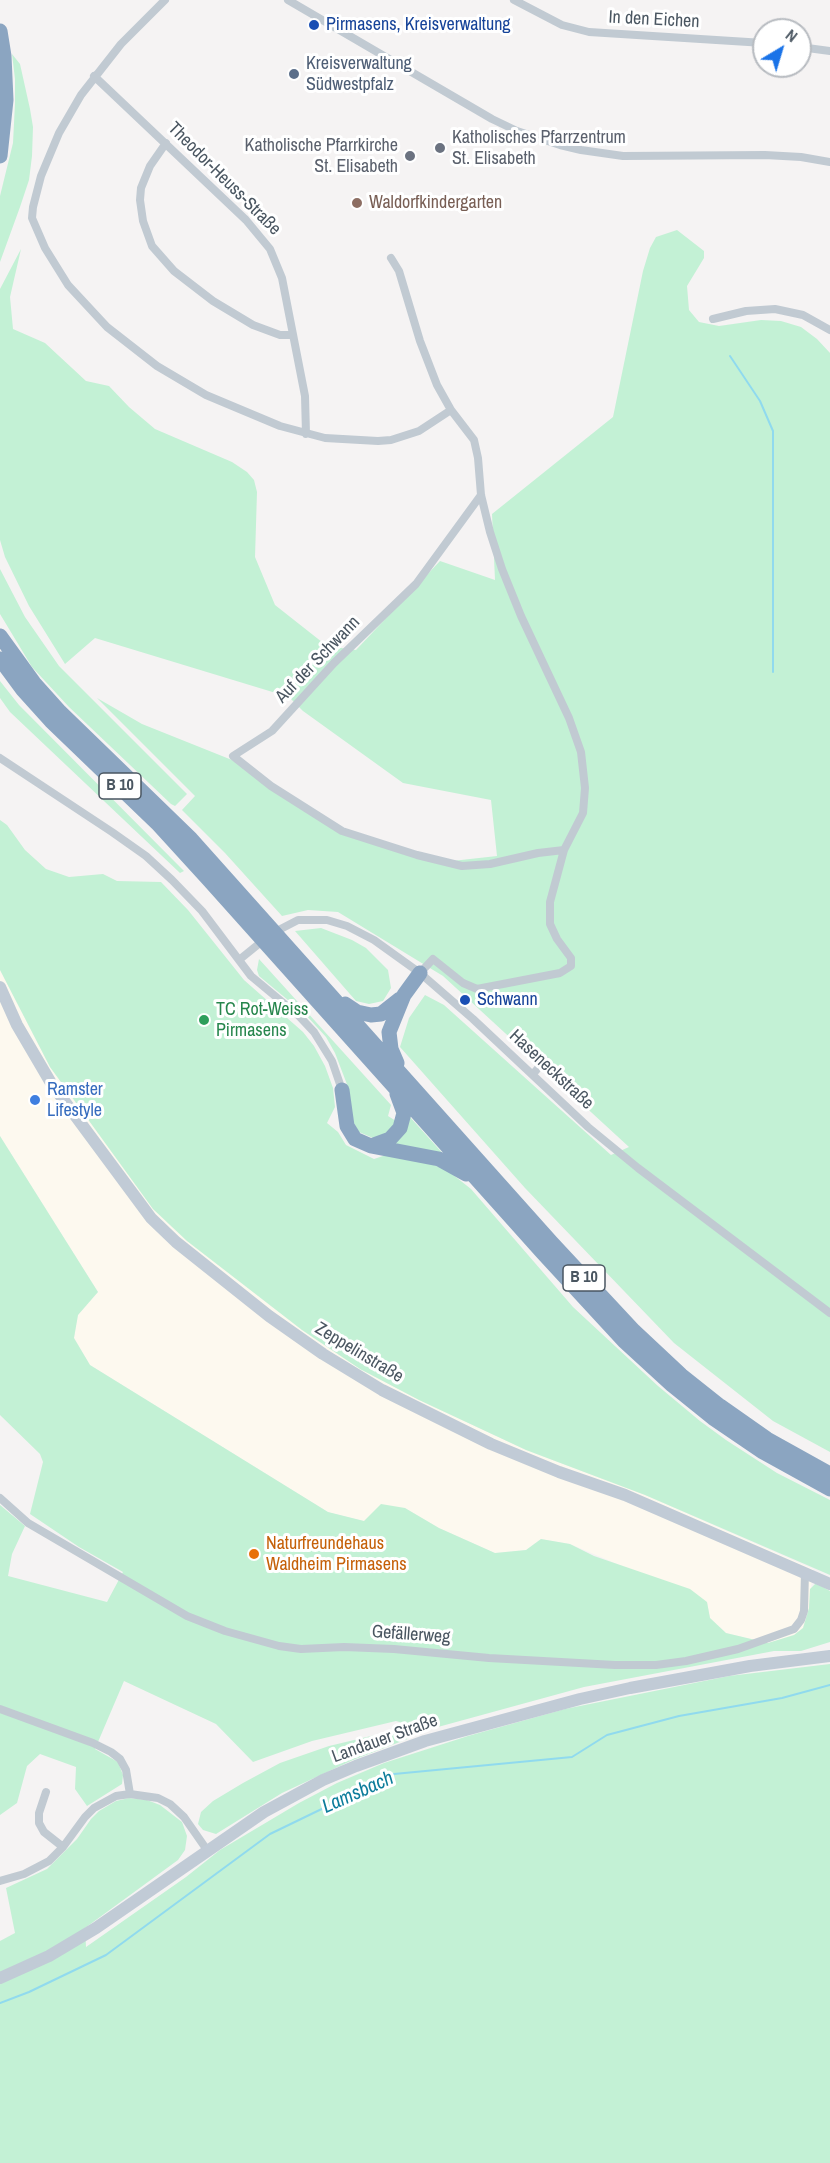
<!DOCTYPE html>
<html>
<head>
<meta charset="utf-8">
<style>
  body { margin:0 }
  #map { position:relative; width:830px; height:2163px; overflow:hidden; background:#f5f3f3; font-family:"Archivo Narrow",sans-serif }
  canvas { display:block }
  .north { position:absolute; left:752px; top:18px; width:60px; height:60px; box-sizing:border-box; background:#fff; border:2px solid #b7bbc0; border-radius:50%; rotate:38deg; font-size:16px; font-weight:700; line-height:24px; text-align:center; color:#4a5661 }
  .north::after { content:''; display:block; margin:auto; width:21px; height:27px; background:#1a73e8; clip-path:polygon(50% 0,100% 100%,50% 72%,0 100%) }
</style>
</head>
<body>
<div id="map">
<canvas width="830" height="2163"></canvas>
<div class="north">N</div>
</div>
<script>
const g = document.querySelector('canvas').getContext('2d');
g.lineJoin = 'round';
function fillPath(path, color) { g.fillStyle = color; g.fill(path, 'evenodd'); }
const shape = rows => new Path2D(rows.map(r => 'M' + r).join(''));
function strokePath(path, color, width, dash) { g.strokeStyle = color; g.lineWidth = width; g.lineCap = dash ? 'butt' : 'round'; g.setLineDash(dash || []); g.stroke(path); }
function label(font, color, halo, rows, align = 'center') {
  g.font = font + ' "Archivo Narrow",sans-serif'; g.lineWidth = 6; g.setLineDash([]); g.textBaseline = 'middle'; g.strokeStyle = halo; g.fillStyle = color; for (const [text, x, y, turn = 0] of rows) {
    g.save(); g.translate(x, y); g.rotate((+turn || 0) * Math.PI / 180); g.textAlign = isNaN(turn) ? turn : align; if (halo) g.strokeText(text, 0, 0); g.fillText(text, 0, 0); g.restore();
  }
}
fillPath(shape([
  [0,970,50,1067,153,1209,187,1241,302,1330,360,1369,419,1400,526,1450,645,1495,813,1569,809,1608,803,1628,794,1635,768,1643,726,1633,710,1618,707,1602,570,1544,541,1539,526,1550,495,1553,439,1528,405,1508,364,1521,328,1512,90,1365,74,1338,78,1315,98,1292,0,1136]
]), '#fdf9ef');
fillPath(shape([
  [12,54,20,64,30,109,33,127,32,156,29,180,20,207,0,262,0,196,13,143,15,103,15,79],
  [677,230,704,251,704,258,687,286,689,310,699,322,719,326,761,320,781,321,801,327,817,339,830,353,830,1452,773,1421,674,1343,525,1188,400,1047,409,1018,425,995,444,1005,611,1155,629,1147,443,976,338,912,308,910,282,916,225,853,182,810,195,796,97,698,142,724,232,760,344,835,443,862,497,856,491,800,403,783,303,711,289,697,95,638,65,664,29,606,5,557,0,540,0,289,21,249,10,297,13,329,45,343,86,381,109,386,129,407,155,429,232,462,247,472,254,480,257,492,255,557,275,605,327,646,356,650,440,561,495,580,492,514,613,417,643,271,650,248,656,237],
  [0,569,25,617,59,666,187,794,175,806,171,804,69,707,32,667,0,614],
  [0,681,19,705,184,871,180,873,10,712,0,698],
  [0,820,7,825,25,850,46,869,69,877,103,874,117,881,161,882,188,910,244,980,303,1032,314,1046,325,1066,333,1088,335,1107,327,1123,338,1132,346,1145,374,1159,386,1155,431,1164,447,1170,471,1189,573,1307,658,1386,700,1421,726,1440,777,1473,830,1500,830,1575,645,1495,526,1450,419,1400,360,1369,302,1330,187,1241,153,1209,50,1067,0,970],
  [321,928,352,940,366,948,388,970,391,988,383,1001,369,1004,356,1001,295,931],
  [259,959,391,1105,388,1116,396,1121,387,1135,373,1138,359,1132,352,1120,348,1087,335,1053,326,1037,306,1015,259,976,257,970],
  [409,1116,446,1157,394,1146],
  [0,1136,98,1292,78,1315,74,1338,90,1365,328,1512,364,1521,381,1504,405,1508,439,1528,495,1553,526,1550,541,1539,570,1544,594,1556,690,1589,707,1602,710,1618,726,1633,768,1643,794,1635,803,1628,809,1608,810,1589,816,1583,830,1591,830,1642,801,1651,774,1651,584,1687,427,1730,396,1721,312,1741,253,1762,216,1724,124,1681,95,1749,118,1762,123,1775,122,1784,87,1806,75,1789,76,1767,40,1754,27,1766,17,1803,0,1815,0,1505,25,1526,12,1554,8,1576,107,1602,123,1572,79,1547,30,1514,43,1462,40,1454,0,1415],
  [830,1664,830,2163,0,2163,0,1941,15,1933,6,1888,47,1869,77,1839,91,1819,99,1811,116,1801,129,1798,147,1800,160,1805,182,1822,187,1836,185,1850,178,1860,85,1928,86,1947,186,1877,220,1850,299,1803,337,1783,384,1763,468,1736,565,1709,729,1676],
  [402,1731,411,1735,410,1738,353,1760,282,1793,216,1834,203,1830,198,1824,201,1812,213,1801,243,1783,280,1763,329,1746,371,1736]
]), '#c3f1d5');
strokePath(shape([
  [730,356,760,401,773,431,773,672],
  [0,2003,29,1992,106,1955,270,1834,394,1774,572,1757,607,1735,679,1716,782,1698,830,1685]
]), '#90daee', 2);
strokePath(shape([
  [165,0,121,44,81,95,59,133,41,176,33,207,32,218,45,248,68,285,107,327,157,366,206,395,280,426,325,438,378,441,391,440,419,431,451,410],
  [288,0,492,119,517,131,560,145,581,150,623,156,765,155,801,157,830,162],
  [514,0,562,25,589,32,764,43],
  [800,47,830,51],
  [94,76,246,220,270,249,282,278,289,314,305,396,306,434],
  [166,143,150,166,141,188,140,200,143,221,152,246,174,271,213,301,253,325,280,335,293,335],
  [391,258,399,271,420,341,437,385,451,410,474,440,478,458,481,495,490,532,502,569,521,616,569,718,581,752,585,788,583,813,564,850,550,902,550,924,557,939,571,958,571,966,560,973,477,989,463,983,433,959,420,973],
  [713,319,746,311,775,309,803,315,830,330],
  [481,495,416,584,334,663,272,731,233,756,271,786,342,831,417,855,462,866,490,864,538,853,564,850],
  [0,758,112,832,146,856,172,880,202,911,251,976,299,1016,314,1032,332,1061,342,1090],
  [239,960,271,934,298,920,327,920,347,926,374,940,420,973,473,1019,588,1127,638,1168,830,1313],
  [533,1074,545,1060],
  [0,1498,28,1523,187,1616,225,1631,279,1646,301,1649,344,1647,394,1649,489,1658,615,1665,656,1665,686,1661,738,1649,794,1629,801,1620,804,1611,805,1572],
  [0,1709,93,1743,111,1752,120,1759,126,1770,130,1794],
  [46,1792,39,1813,39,1823,44,1832,63,1847],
  [0,1881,24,1874,49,1861,63,1847,85,1817,94,1808,116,1796,130,1794,158,1798,170,1804,184,1817,207,1850]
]), '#c1cad2', 8);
strokePath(shape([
  [0,987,17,1025,51,1083,151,1218,176,1242,269,1316,323,1354,382,1390,491,1444,559,1472,625,1495,830,1584],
  [0,1978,49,1956,96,1928,264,1812,323,1780,356,1766,425,1741,580,1699,630,1688,750,1666,830,1656]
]), '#c1cbd6', 12);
strokePath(shape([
  [0,31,4,56,6,100,0,156],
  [0,636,34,683,60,712,191,839,551,1242,634,1331,681,1375,720,1406,767,1439,830,1474],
  [0,659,23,690,51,721,157,823,209,880,542,1252,624,1341,672,1385,713,1418,763,1452,830,1489],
  [345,1004,357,1012,371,1015,381,1014,400,999],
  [397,1063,391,1049,389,1032,404,995,420,973],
  [342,1090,347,1126,355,1139,371,1146,439,1159,466,1174],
  [371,1146,390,1139,400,1128,404,1113,397,1094]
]), '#8ba5c1', 15);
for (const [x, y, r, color] of [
  [314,25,6,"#1a4fb4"],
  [294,74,6,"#5c6f8a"],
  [440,148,6,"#6b7280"],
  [410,156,6,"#6b7280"],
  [357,203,6,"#8d6e63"],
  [465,1000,6,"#1a4fb4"],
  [204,1020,6,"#2e9e5b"],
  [35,1100,6,"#3f7fe0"],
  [254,1554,6,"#e8710a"]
]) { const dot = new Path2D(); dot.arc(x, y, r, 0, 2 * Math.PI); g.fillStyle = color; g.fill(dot); strokePath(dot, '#fff', 2); }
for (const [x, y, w] of [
  [120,786,42],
  [584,1278,42]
]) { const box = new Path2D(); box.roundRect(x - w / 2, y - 13, w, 26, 4.5); g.fillStyle = '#fff'; g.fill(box); strokePath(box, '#4a5661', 1.5); }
label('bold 16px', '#4a5661', null, [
  ["B 10",120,786],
  ["B 10",584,1278]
]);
label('18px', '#4a5661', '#fff', [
  ["In den Eichen",654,20,3],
  ["Theodor-Heuss-Straße",224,179,45],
  ["Auf der Schwann",318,660,-46],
  ["Haseneckstraße",551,1070,43],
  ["Zeppelinstraße",359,1353,31],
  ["Gefällerweg",411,1635,4],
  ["Landauer Straße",385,1739,-20]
]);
label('18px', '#164399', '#fff', [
  ["Pirmasens, Kreisverwaltung",326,25],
  ["Schwann",477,1000]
], 'left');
label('18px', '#4e5e75', '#fff', [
  ["Kreisverwaltung",306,64],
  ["Südwestpfalz",306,85]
], 'left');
label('18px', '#5b616d', '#fff', [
  ["Katholisches Pfarrzentrum",452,138],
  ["St. Elisabeth",452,159],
  ["Katholische Pfarrkirche",398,146,"right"],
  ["St. Elisabeth",398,167,"right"]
], 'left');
label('18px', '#785e54', '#fff', [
  ["Waldorfkindergarten",369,203]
], 'left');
label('18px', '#27864d', '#fff', [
  ["TC Rot-Weiss",216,1010],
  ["Pirmasens",216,1031]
], 'left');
label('18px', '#366cbe', '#fff', [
  ["Ramster",47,1090],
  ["Lifestyle",47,1111]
], 'left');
label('18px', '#c56008', '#fff', [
  ["Naturfreundehaus",266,1544],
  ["Waldheim Pirmasens",266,1565]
], 'left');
label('italic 20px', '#0c7c9b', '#fff', [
  ["Lamsbach",358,1793,-24]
]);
</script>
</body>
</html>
